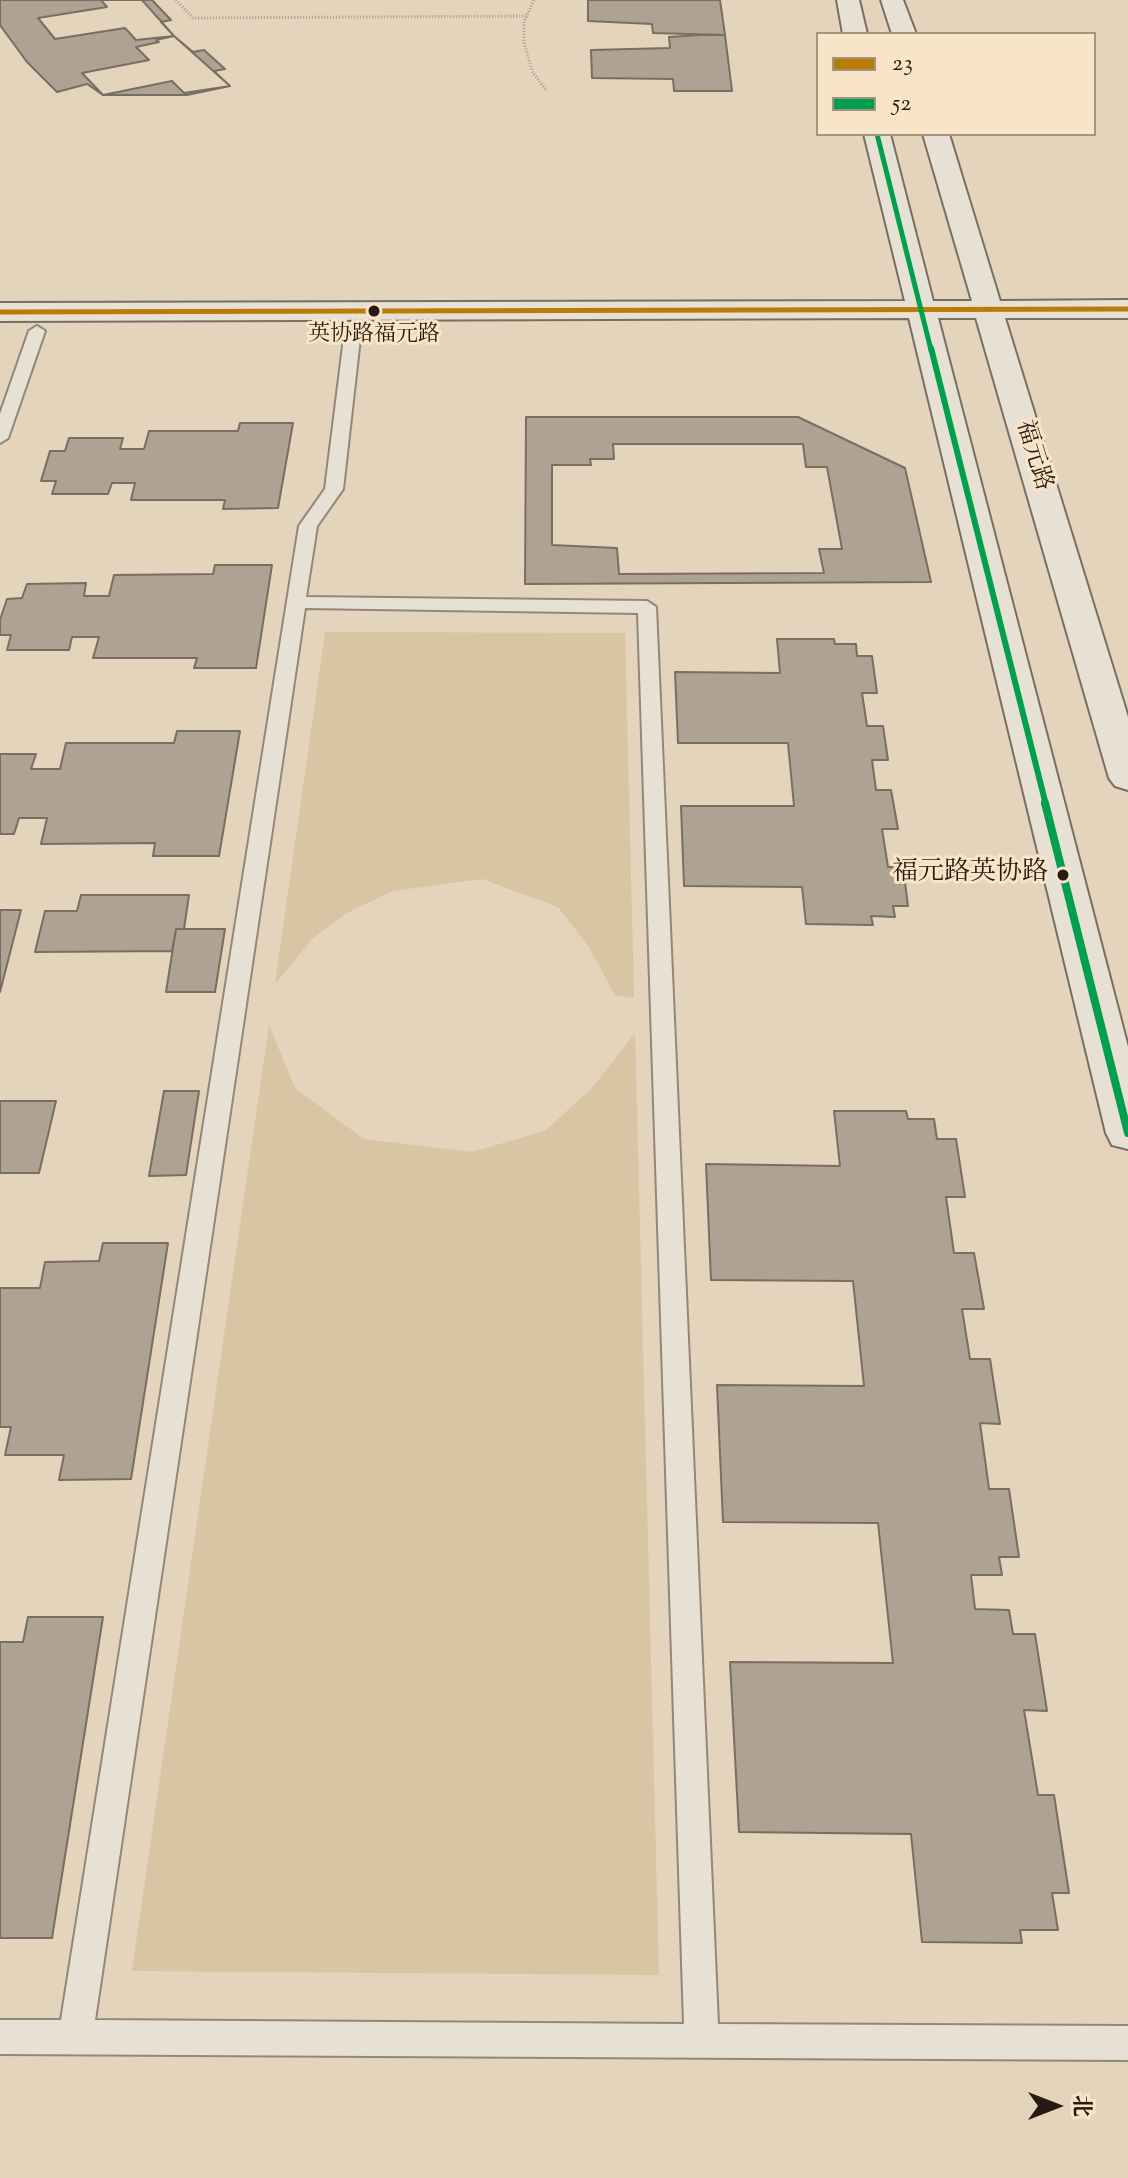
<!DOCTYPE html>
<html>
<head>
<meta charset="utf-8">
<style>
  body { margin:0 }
  #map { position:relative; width:1128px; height:2178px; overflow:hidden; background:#e3d4bb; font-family:"Sorts Mill Goudy","Noto Serif SC",serif }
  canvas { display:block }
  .legend { position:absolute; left:816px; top:32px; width:280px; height:104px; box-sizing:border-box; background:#f8e5c8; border:2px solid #a49380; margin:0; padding:10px 14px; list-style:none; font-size:24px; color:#271913 }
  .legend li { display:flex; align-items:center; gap:16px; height:40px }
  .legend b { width:40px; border:2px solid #a49380 }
  .north { position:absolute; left:1016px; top:2066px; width:80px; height:80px; -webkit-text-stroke:6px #f8e5c8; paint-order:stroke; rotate:90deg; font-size:22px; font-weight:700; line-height:32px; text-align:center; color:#271913 }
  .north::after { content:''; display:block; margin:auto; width:28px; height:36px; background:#271913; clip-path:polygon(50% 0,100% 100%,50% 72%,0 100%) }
</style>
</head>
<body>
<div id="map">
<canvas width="1128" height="2178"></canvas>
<ul class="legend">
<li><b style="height:10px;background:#b97c06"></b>23</li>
<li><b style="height:10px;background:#029f4e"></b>52</li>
</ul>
<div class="north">北</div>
</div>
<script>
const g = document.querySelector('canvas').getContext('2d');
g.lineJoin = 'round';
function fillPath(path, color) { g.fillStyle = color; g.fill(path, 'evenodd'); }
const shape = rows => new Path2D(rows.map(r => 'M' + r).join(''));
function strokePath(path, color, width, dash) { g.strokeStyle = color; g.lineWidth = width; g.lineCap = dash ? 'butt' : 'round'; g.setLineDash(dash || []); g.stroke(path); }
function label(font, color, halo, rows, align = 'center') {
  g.font = font + ' "Sorts Mill Goudy","Noto Serif SC",serif'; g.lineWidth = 6; g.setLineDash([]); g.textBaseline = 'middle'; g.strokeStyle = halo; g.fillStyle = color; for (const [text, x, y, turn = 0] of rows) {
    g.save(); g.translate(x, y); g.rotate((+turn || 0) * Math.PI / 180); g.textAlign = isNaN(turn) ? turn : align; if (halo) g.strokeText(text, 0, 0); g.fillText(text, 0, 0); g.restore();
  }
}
fillPath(shape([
  [325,632,625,633,634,998,615,995,589,947,558,907,482,879,392,891,347,913,313,938,275,984],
  [269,1025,295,1088,364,1139,472,1152,545,1131,592,1088,635,1033,659,1975,132,1971]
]), '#d9c4a3');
const building = shape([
  [0,0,142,0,174,36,230,86,187,95,103,95,87,84,57,92,27,62,0,25,0,0],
  [101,0,152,0,171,20,161,22,174,36,136,40,125,28,55,39,38,18,107,7,101,0],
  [588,0,720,0,725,35,653,33,652,24,588,21,588,0],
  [700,35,725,35,732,91,674,91,673,79,592,78,591,50,670,48,669,37,700,35],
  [174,36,193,52,204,50,225,69,214,71,230,86,184,93,172,81,103,95,82,73,149,60,136,47,159,42,156,40,174,36],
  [526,417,798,417,905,468,931,582,525,584,526,417],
  [240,423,293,423,278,508,223,509,225,500,131,500,135,483,112,483,108,494,52,494,56,481,41,481,50,451,65,451,69,438,123,438,120,449,144,449,149,431,238,431,240,423],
  [613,444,803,444,806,467,827,467,842,549,819,549,824,573,619,574,617,548,552,545,552,465,591,465,590,459,614,459,613,444],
  [215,565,272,565,256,668,194,668,197,658,93,658,99,637,72,637,69,650,7,650,11,635,0,635,0,620,7,599,22,598,27,584,86,583,84,596,109,596,114,575,213,574,215,565],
  [777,639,834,639,835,644,856,644,857,656,872,656,877,693,862,693,867,726,883,726,888,760,872,760,876,790,891,790,898,829,882,829,888,867,903,867,908,906,893,906,895,917,871,916,873,925,806,924,802,887,684,886,681,806,794,806,788,743,678,743,675,672,780,673,777,639],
  [177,731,240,731,219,856,153,856,155,843,41,844,47,818,19,818,14,834,0,834,0,754,36,754,31,769,60,769,66,743,174,743,177,731],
  [81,895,189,895,184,929,176,929,172,951,35,952,45,911,77,911,81,895],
  [0,910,21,910,0,992,0,910],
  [176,929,225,929,215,992,166,992,176,929],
  [164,1091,199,1091,186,1175,149,1176,164,1091],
  [0,1101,56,1101,39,1173,0,1173,0,1101],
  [834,1111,906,1111,908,1119,934,1119,937,1139,956,1139,965,1197,946,1197,954,1253,974,1253,984,1309,962,1309,970,1359,990,1359,1000,1424,980,1423,989,1489,1009,1489,1019,1557,999,1557,1002,1575,971,1575,975,1609,1009,1610,1013,1634,1035,1634,1047,1711,1024,1710,1038,1795,1054,1795,1069,1893,1052,1893,1058,1930,1020,1930,1022,1943,922,1942,911,1834,739,1832,730,1662,893,1663,878,1523,723,1522,717,1385,864,1386,853,1281,711,1280,706,1164,840,1166,834,1111],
  [103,1243,168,1243,131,1479,59,1480,64,1455,5,1455,11,1427,0,1427,0,1288,40,1288,45,1262,99,1261,103,1243],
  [28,1617,103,1617,52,1938,0,1938,0,1642,23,1642,28,1617]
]);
fillPath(building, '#aea393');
strokePath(building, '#786f62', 2);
const lane = shape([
  [353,325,361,330,343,489,317,526,306,597,647,601,656,607,718,2024,1128,2026,1128,2060,0,2054,0,2020,61,2020,299,526,325,489,345,330,353,325],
  [305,608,638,613,684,2024,95,2020,305,608],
  [37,326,45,331,8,438,0,443,0,414,29,331,37,326]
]);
const secondary = shape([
  [837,0,859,0,867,34,843,34,837,0],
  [881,0,903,0,916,34,892,34,881,0],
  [864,134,890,134,933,301,972,301,923,134,949,134,1000,301,1128,300,1128,318,1005,318,1128,717,1128,790,1115,786,1109,778,976,318,938,318,1128,1047,1128,1149,1112,1145,1106,1133,909,318,0,321,0,303,905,301,864,134]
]);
strokePath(lane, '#92887a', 4);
strokePath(secondary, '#786f62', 4);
strokePath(shape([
  [176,0,193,18,527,16],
  [534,0,524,22,524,43,533,73,547,91]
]), '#a39c93', 3, [1, 2]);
fillPath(lane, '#e7e0d4');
fillPath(secondary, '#e7e0d4');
strokePath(shape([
  [0,312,1128,309]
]), '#b97c06', 5);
strokePath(shape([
  [877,134,931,350]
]), '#029f4e', 5);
strokePath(shape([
  [931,348,1046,805]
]), '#029f4e', 6);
strokePath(shape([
  [1045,803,1128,1133]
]), '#029f4e', 8);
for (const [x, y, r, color] of [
  [374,311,7,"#271913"],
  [1063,875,7,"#271913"]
]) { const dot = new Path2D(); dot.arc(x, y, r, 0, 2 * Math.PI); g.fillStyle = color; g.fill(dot); strokePath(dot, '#f8e5c8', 3); }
label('22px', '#271913', '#f8e5c8', [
  ["英协路福元路",374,336]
]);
label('24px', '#271913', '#f8e5c8', [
  ["福元路",1032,456,73]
]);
label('26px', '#271913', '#f8e5c8', [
  ["福元路英协路",1048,875]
], 'right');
</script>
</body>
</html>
